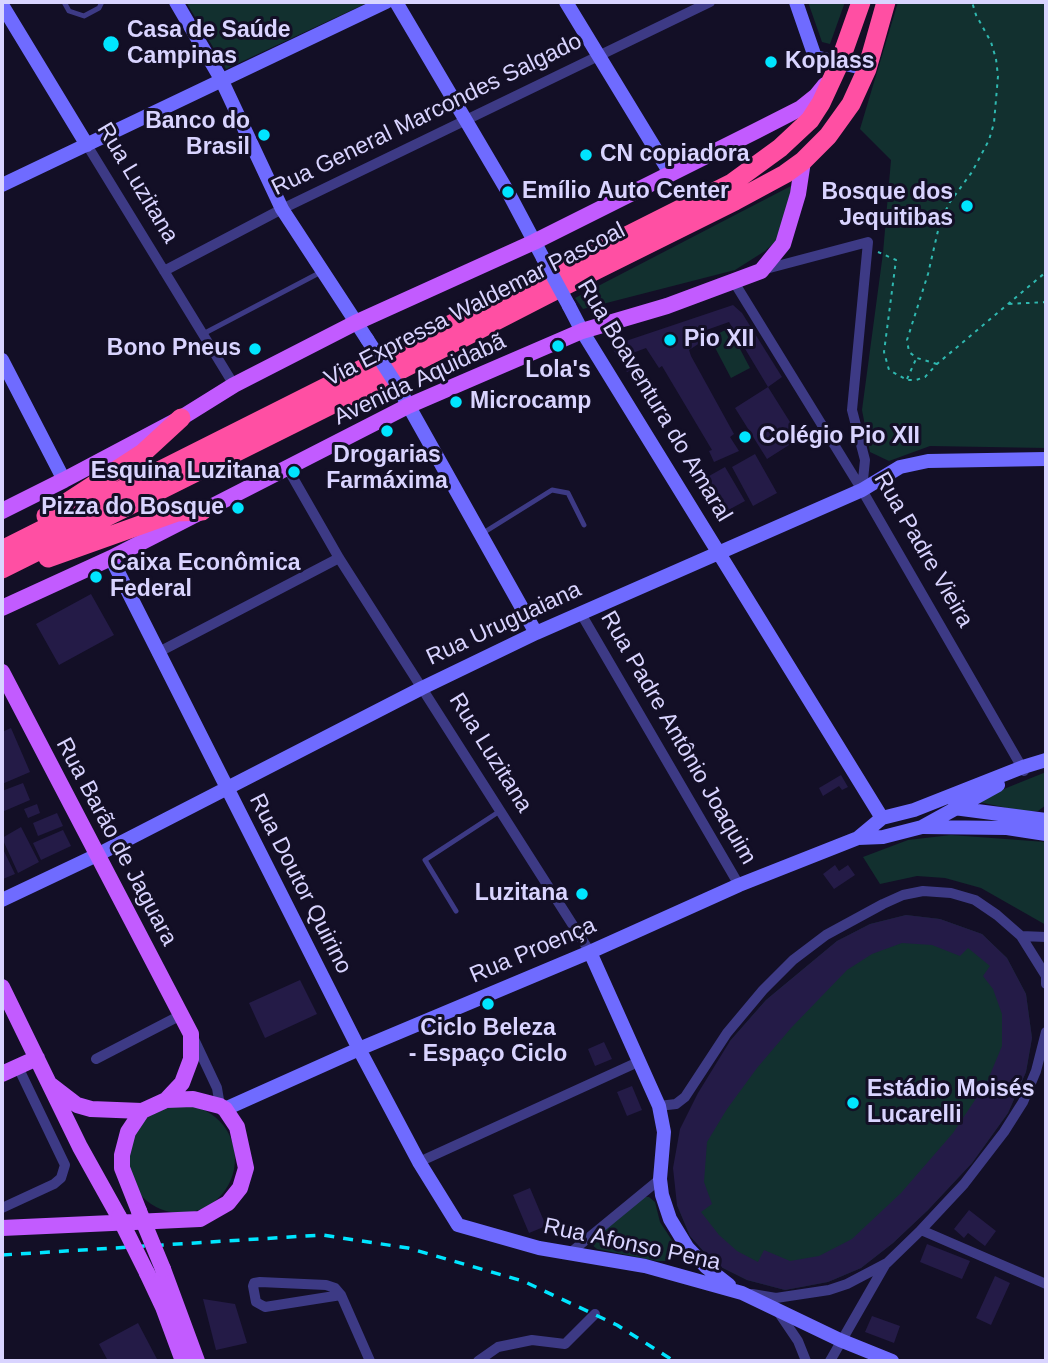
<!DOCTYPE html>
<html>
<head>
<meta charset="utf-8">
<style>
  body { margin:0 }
  #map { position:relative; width:1048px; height:1363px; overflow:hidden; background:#130f26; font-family:Arial,sans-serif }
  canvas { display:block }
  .frame { position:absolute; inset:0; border:4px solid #d9d4ff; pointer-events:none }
</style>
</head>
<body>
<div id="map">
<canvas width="1048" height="1363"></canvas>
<div class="frame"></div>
</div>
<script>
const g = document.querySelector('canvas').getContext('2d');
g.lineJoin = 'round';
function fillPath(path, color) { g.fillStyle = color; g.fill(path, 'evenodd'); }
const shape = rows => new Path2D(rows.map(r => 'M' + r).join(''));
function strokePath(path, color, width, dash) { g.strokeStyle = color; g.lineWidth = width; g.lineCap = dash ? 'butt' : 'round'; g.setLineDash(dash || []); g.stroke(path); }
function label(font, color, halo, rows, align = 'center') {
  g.font = font + ' Arial,sans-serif'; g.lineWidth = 6; g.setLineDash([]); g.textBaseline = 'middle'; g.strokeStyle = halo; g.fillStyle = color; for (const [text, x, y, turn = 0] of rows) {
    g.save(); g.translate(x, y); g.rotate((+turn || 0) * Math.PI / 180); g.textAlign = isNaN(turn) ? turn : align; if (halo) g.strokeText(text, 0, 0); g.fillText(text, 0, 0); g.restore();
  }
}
fillPath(shape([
  [186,2,369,2,226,69],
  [808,2,845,2,830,44,822,42],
  [898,2,1046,2,1046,448,930,446,889,461,870,452,862,410,883,253,891,160,860,129],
  [791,186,795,191,778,239,765,251,735,270,583,309,575,298],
  [729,328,750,368,731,378,710,338],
  [1046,772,1046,805,1038,811,1026,812,974,801],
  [951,835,1046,842,1046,925,981,888,945,878,917,876,880,884,863,857,908,840],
  [906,915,940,919,982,934,1007,958,1026,994,1032,1038,1026,1072,1008,1113,972,1163,928,1210,893,1243,861,1268,828,1282,785,1290,747,1280,715,1264,690,1236,677,1205,730,1041,766,1000,837,941,870,924],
  '127 1159a54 54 0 1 1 108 0a54 54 0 1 1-108 0Z',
  [641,1197,649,1197,655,1202,660,1222,677,1248,676,1256,669,1261,657,1261,597,1249,592,1245,592,1239]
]), '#12302f');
fillPath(shape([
  [733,305,742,313,782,377,768,387,729,322,698,333,703,341,689,350,691,356,734,434,730,437,739,451,714,462,709,451,712,450,662,366,659,368,646,348,630,354,639,366,627,372,611,346],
  [768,387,800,438,767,459,735,408],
  [755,454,777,493,753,506,732,467],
  [725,467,745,501,721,514,702,480],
  [91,594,114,635,59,665,36,624],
  [11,728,30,772,2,784,2,732],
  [841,775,848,787,842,790,839,786,823,796,819,788],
  [23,783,30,800,2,812,2,791],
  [37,804,40,813,28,818,24,809],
  [57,813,63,826,38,836,33,823],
  [21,827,39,862,18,873,2,838],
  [63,830,71,846,41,860,33,843],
  [2,847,15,874,3,879,2,876],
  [835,865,839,871,848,865,855,875,834,889,823,874],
  [906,915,940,919,982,934,1007,958,1026,994,1032,1038,1026,1072,1008,1113,972,1163,928,1210,893,1243,861,1268,828,1282,785,1290,747,1280,715,1264,690,1236,677,1205,673,1168,680,1129,698,1093,730,1041,766,1000,837,941,870,924],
  [902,943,932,945,960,956,968,948,990,966,983,976,993,989,1002,1014,1002,1046,987,1082,953,1133,901,1193,852,1239,819,1256,790,1261,764,1250,758,1262,737,1251,719,1235,701,1212,712,1204,704,1182,707,1142,727,1109,757,1068,791,1028,847,970,872,954],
  [300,980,317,1014,265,1038,249,1003],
  [604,1042,612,1059,595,1066,588,1049],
  [632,1086,642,1110,627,1116,617,1092],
  [530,1188,546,1226,529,1233,513,1195],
  [969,1210,996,1231,985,1246,968,1233,964,1238,954,1229],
  [927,1244,970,1261,962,1279,920,1262],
  [995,1276,1010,1283,991,1325,976,1318],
  [203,1299,235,1304,247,1343,216,1350],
  [872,1316,900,1326,894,1343,865,1332],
  [138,1323,158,1361,108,1361,99,1344]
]), '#241b47');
strokePath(shape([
  [878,252,896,260,884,352,889,370,907,380,916,380,925,377,937,364,1046,272],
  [1009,304,1046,302],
  [937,364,917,358,909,352,907,340,928,274,940,222,950,202,972,172,989,140,994,123,998,76,996,59,991,42,976,15,972,2],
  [907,379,916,359]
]), '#2fb8b0', 2, [3.5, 5]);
strokePath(shape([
  [64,2,69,11,84,16,99,8,102,2],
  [203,334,321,272],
  [483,533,552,490,568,493,584,525],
  [456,911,425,860,500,811]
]), '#3d3a85', 5);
strokePath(shape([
  [87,145,234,385],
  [762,270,868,242,852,410,865,460,862,490],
  [164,271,282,209,710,2],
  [734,282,862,490,1024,771],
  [288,469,339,558,590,952],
  [580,612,739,885],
  [157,653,339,558],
  [1021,936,1046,937],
  [193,1037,217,1088,220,1106],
  [96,1059,181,1015],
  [659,1106,676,1104,685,1097,727,1033,763,990,793,960,826,935,883,904,903,895,923,891,951,893,975,900,997,915,1021,936,1046,976,1046,984],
  [419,1162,638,1062],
  [2,1208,54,1184,61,1178,65,1165,18,1067],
  [921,1230,1046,1284],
  [570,1253,660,1179],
  [752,1294,776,1298,829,1290,847,1284,887,1263,921,1230,964,1184,1004,1132,1023,1102,1036,1071,1046,1032],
  [341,1295,265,1307,256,1302,253,1286,254,1283,260,1282,326,1285,335,1288,341,1295,370,1361],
  [777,1310,798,1341,806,1361],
  [478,1361,498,1347,532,1340,565,1344,595,1314],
  [830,1361,885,1265]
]), '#3d3a85', 10);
strokePath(shape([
  [176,2,221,79,282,209,367,339],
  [396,2,508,192,543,258],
  [566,2,670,173],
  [796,2,815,57,867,69],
  [2,5,87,145],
  [2,185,386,2],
  [569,306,582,331,882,818],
  [2,360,64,480],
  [398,387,536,633],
  [111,558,359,1049,419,1162,458,1225,539,1248,645,1266,742,1293,840,1340,892,1361],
  [954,808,1046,820],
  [923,827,1007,828,1046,834],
  [858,838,883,837,922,827,998,785],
  [2,900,97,855,422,688,536,633,862,490,900,467,928,461,1046,459],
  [590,952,659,1106,664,1132,660,1179,662,1195,670,1219,687,1247,706,1267,729,1285],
  [225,1109,359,1049,590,952,739,885,858,838,882,818,914,810,1023,767,1046,760]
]), '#6f6bff', 14);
strokePath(shape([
  [2,511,64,480,181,418,234,385,355,323,534,242,756,131,801,108,816,96,825,85],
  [2,608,111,558,408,406,582,331,667,306,761,271,783,244,798,194,803,161],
  [2,672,191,1034,191,1059,182,1083,166,1100,142,1111,91,1109,77,1105,51,1085],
  [2,987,80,1147,119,1217],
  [2,1074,37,1058],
  [139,1211,122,1168,122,1155,128,1132,142,1111],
  [2,1228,200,1219,228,1203,240,1188,246,1168,237,1127,225,1109,220,1106,193,1099,166,1100],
  [163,1269,197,1361],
  [147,1273,163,1307,183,1361]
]), '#c25bff', 16);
strokePath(shape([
  [46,516,143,453,181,418],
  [2,550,732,183,780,148,810,120,821,103,839,64,861,2],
  [48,558,177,512,202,511],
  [2,569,381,380,548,294,735,201,785,174,803,161,828,136,851,104,867,69,886,2]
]), '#ff4fa3', 19);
strokePath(shape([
  [2,1255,322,1235,408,1248,523,1281,617,1325,674,1361]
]), '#00e5ff', 3.5, [10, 9]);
strokePath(shape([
  [543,258,569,306],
  [367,339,398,387]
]), '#6f6bff', 14);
strokePath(shape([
  [139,1211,163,1269],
  [119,1217,147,1273]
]), '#c25bff', 16);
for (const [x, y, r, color] of [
  [111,44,9,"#00e5ff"],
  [771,62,7,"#00e5ff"],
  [264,135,7,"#00e5ff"],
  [586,155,7,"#00e5ff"],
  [508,192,7,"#00e5ff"],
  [967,206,7,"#00e5ff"],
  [670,340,7,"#00e5ff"],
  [558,346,7,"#00e5ff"],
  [255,349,7,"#00e5ff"],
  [456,402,7,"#00e5ff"],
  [387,431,7,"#00e5ff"],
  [745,437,7,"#00e5ff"],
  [294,472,7,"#00e5ff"],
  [238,508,7,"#00e5ff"],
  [96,577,7,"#00e5ff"],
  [582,894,7,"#00e5ff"],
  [488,1004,7,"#00e5ff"],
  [853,1103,7,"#00e5ff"]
]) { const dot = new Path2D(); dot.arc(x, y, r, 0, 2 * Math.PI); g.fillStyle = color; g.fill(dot); strokePath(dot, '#130f26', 2.5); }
label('bold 23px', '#d9d4ff', '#130f26', [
  ["Casa de Saúde",127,31],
  ["Campinas",127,57],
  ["Koplass",785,62],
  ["Banco do",250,122,"right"],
  ["Brasil",250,148,"right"],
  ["CN copiadora",600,155],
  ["Emílio Auto Center",522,192],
  ["Bosque dos",953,193,"right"],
  ["Jequitibas",953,219,"right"],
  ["Pio XII",684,340],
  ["Bono Pneus",241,349,"right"],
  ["Lola's",558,371,"center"],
  ["Microcamp",470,402],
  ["Colégio Pio XII",759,437],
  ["Drogarias",387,456,"center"],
  ["Farmáxima",387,482,"center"],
  ["Esquina Luzitana",280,472,"right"],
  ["Pizza do Bosque",224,508,"right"],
  ["Caixa Econômica",110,564],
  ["Federal",110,590],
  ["Luzitana",568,894,"right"],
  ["Ciclo Beleza",488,1029,"center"],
  ["- Espaço Ciclo",488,1055,"center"],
  ["Estádio Moisés",867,1090],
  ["Lucarelli",867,1116]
], 'left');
label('23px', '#d9d4ff', '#130f26', [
  ["Rua General Marcondes Salgado",427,115,-26],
  ["Rua Luzitana",137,183,59],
  ["Via Expressa Waldemar Pascoal",475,305,-27],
  ["Avenida Aquidabã",420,380,-25],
  ["Rua Boaventura do Amaral",654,401,59],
  ["Rua Padre Vieira",923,550,60],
  ["Rua Uruguaiana",504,624,-25],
  ["Rua Padre Antônio Joaquim",678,738,60],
  ["Rua Luzitana",490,753,58],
  ["Rua Barão de Jaguara",116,842,62],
  ["Rua Doutor Quirino",300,884,63],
  ["Rua Proença",533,951,-23],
  ["Rua Afonso Pena",632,1245,12]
]);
</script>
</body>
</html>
